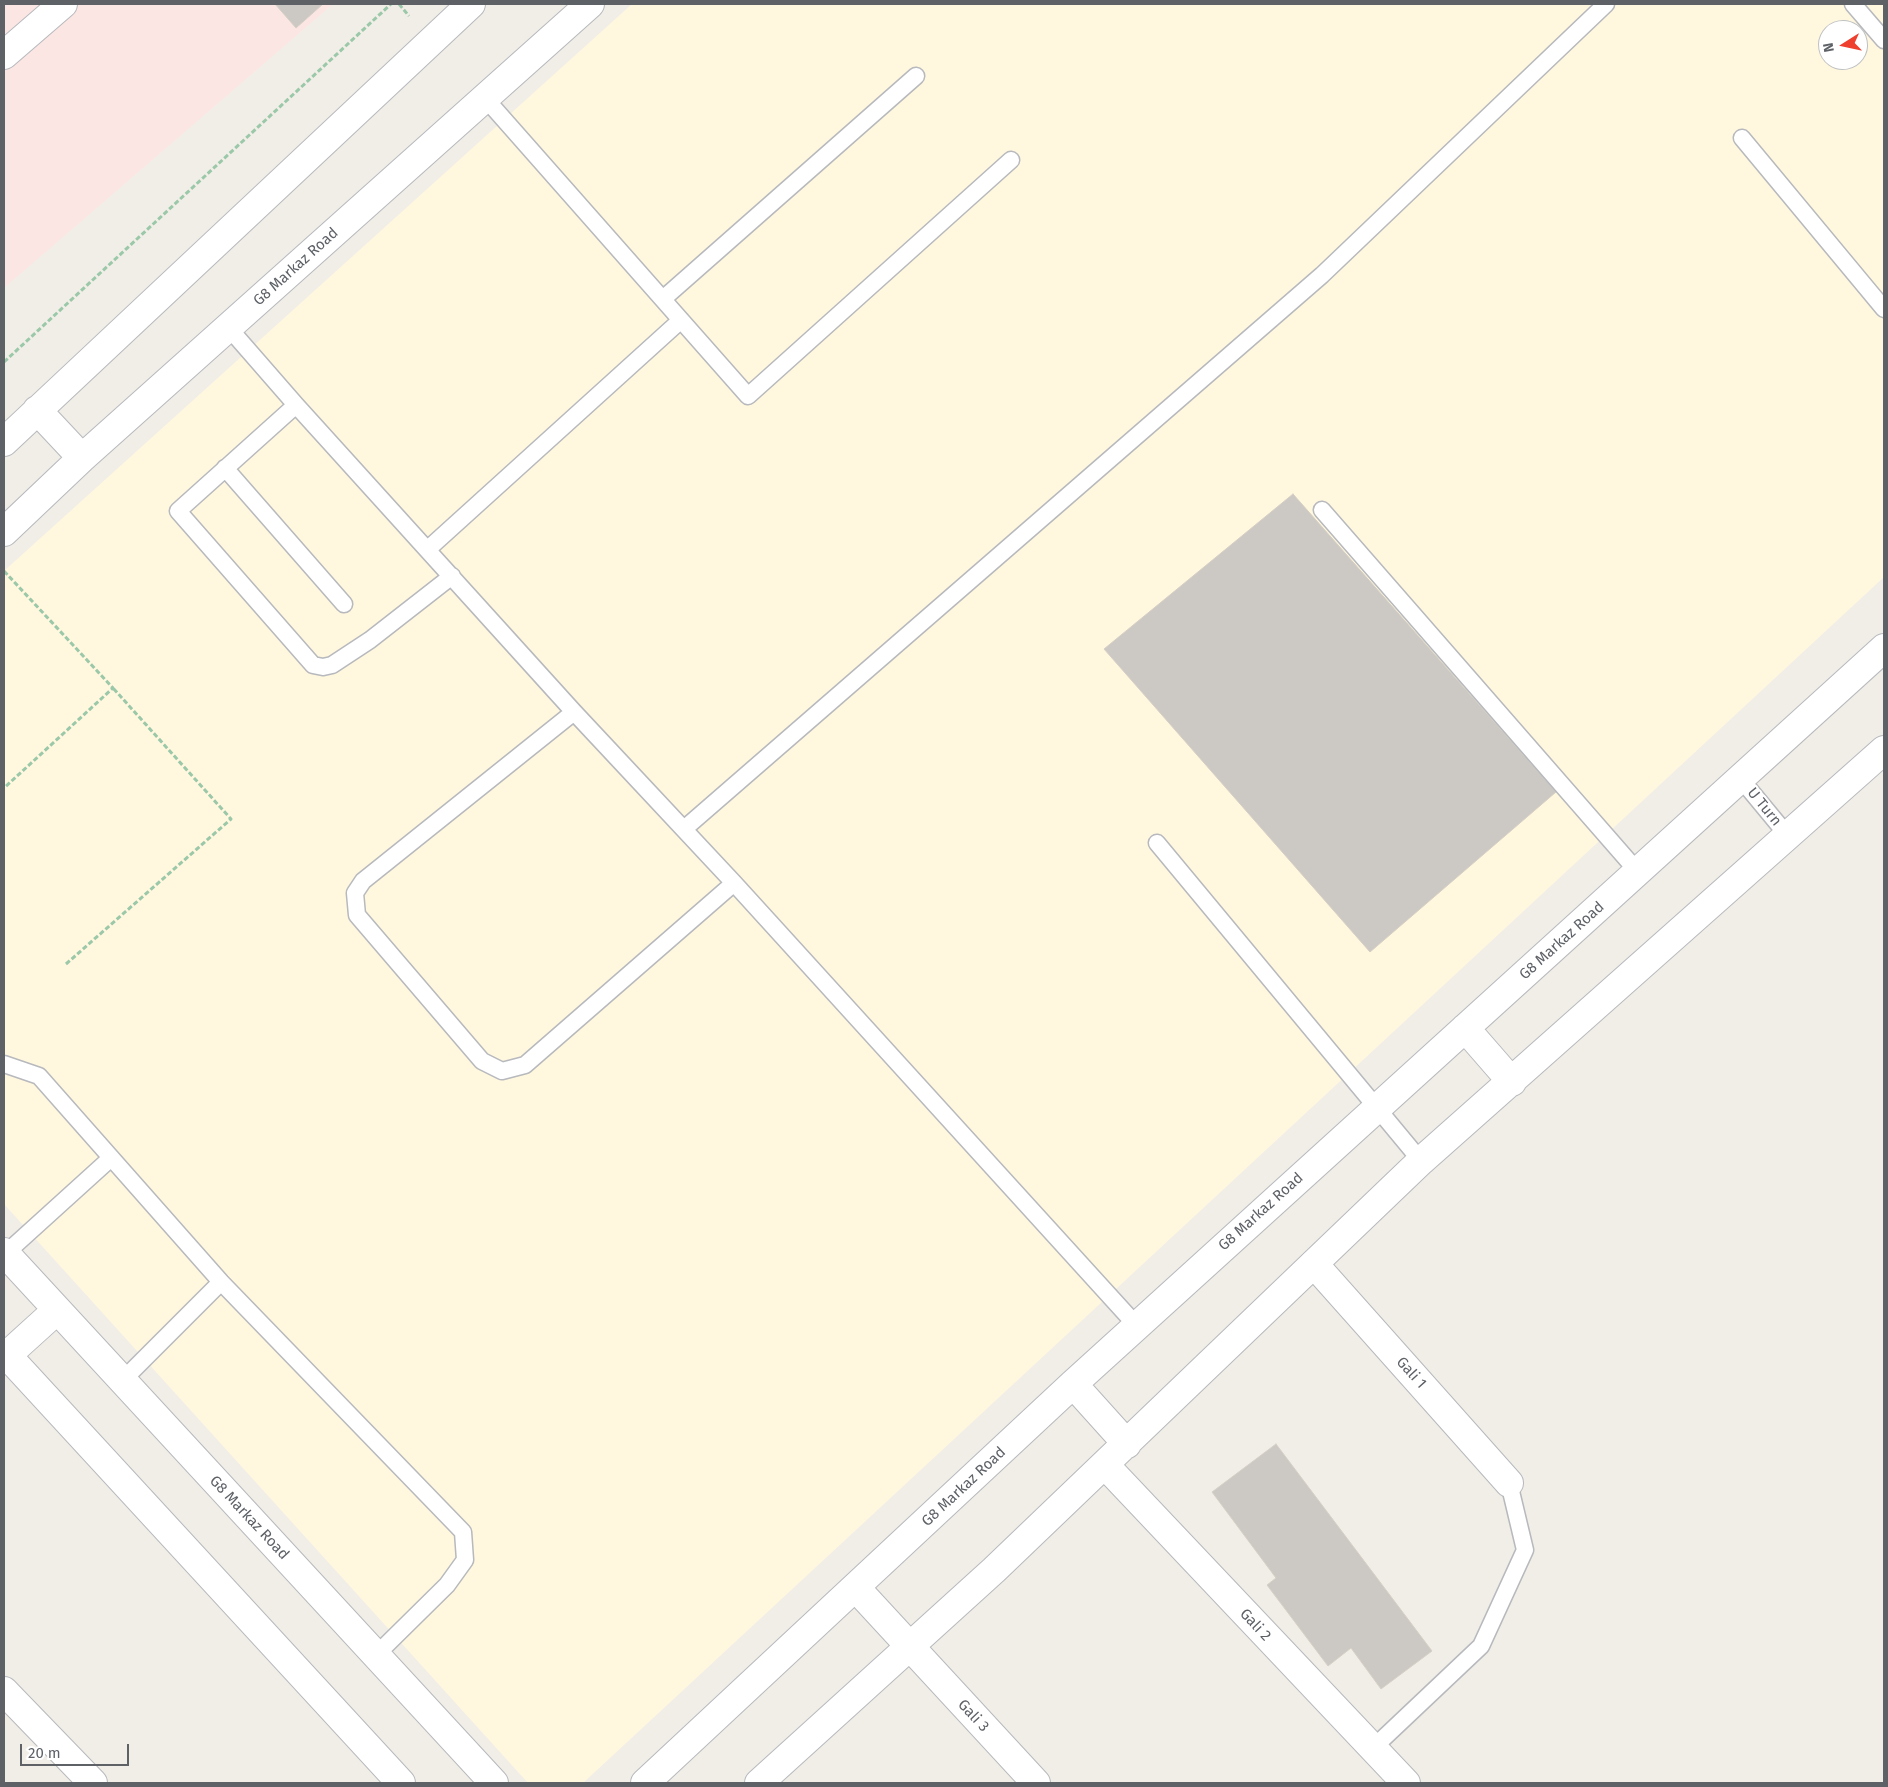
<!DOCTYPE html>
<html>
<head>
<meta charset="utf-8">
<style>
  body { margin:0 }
  #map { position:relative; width:1888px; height:1787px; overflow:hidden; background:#f1eee7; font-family:"Fira Sans",sans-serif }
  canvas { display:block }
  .frame { position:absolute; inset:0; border:5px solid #5e6267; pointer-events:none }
  .north { position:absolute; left:1818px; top:20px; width:50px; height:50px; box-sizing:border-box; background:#fff; border:1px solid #bfc0c2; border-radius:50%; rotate:260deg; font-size:14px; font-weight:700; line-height:20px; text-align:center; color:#5e6267 }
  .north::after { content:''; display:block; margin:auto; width:18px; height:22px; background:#ee3f2f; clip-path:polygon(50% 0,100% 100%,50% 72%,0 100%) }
  .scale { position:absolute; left:20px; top:1744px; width:109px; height:22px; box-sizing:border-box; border:2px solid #5e6267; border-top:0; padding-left:6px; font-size:15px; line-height:18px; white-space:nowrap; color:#5e6267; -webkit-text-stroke:4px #fff; paint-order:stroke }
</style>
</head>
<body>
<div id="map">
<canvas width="1888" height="1787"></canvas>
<div class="frame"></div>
<div class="north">N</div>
<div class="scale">20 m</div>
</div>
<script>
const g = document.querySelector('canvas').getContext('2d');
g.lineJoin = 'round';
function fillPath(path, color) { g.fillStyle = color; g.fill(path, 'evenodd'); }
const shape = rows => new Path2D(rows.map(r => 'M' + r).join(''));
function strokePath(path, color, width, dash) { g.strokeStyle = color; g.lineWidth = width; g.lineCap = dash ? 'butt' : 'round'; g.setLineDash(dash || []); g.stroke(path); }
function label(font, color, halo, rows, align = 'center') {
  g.font = font + ' "Fira Sans",sans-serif'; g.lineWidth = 4; g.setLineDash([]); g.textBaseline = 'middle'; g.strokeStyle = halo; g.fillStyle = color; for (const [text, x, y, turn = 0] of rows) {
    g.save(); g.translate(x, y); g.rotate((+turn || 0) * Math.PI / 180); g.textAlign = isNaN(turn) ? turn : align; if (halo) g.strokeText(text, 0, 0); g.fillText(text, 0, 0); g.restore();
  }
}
fillPath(shape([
  [632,4,1884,4,1884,577,583,1783,528,1783,4,1204,4,571],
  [1828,30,1858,30,1858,60,1828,60]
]), '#fff7de');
fillPath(shape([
  [4,4,333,4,4,288]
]), '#fce6e4');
const building = shape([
  [275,4,323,4,296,28,275,4],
  [1293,494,1556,792,1370,952,1104,649,1293,494],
  [1276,1444,1432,1651,1381,1689,1351,1648,1328,1666,1267,1585,1276,1578,1212,1492,1276,1444]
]);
fillPath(building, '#ccc9c4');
strokePath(building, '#d6d0c5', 1);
const service = shape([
  [1853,4,1884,40],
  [485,98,748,396,1011,160],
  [1742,138,1884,309],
  [664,298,916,76],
  [228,327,296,405,574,712,734,883,1137,1326],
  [296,405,178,511,313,665,323,667,332,665,370,640,452,576],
  [225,468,344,604],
  [1322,510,1638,872],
  [428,549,681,320],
  [574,712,363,881,355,893,357,915,482,1061,502,1071,525,1065,734,883],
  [1740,778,1788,836],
  [684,829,1322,275,1606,4],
  [1157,843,1421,1161],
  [4,1064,39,1076,221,1282,463,1532,465,1560,447,1585,376,1655],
  [5,1254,111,1158],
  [122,1381,221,1282],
  [1372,1749,1481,1646,1525,1550,1509,1483]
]);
const minor = shape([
  [4,55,63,4],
  [1314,1264,1509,1483],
  [1105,1465,1406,1783],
  [856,1588,1036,1783],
  [4,1691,93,1783]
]);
const tertiary = shape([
  [37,410,82,458],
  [4,442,471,4],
  [4,532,82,458,590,4],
  [1465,1028,1512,1082],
  [4,1252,494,1783],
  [4,1352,401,1783],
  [4,1358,57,1310],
  [1073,1384,1127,1444],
  [645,1783,1073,1384,1884,648],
  [759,1783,994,1570,1421,1161,1884,750]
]);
strokePath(service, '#b7b9bd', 19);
strokePath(minor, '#b7b9bd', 30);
strokePath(tertiary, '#b7b9bd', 30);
strokePath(shape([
  [399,4,409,16],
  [4,362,391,4],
  [4,571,113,688,4,788],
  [66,964,231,819,113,688]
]), '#9ac8a8', 3, [5, 2.5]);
strokePath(service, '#fff', 16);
strokePath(minor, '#fff', 28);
strokePath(tertiary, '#fff', 28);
label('15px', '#5e6267', '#fff', [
  ["G8 Markaz Road",296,267,-42],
  ["U Turn",1764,807,51],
  ["G8 Markaz Road",1562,941,-42],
  ["G8 Markaz Road",1261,1212,-42],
  ["Gali 1",1411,1373,48],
  ["G8 Markaz Road",964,1487,-43],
  ["G8 Markaz Road",249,1518,47],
  ["Gali 2",1255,1625,47],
  ["Gali 3",973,1716,47]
]);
</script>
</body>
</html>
